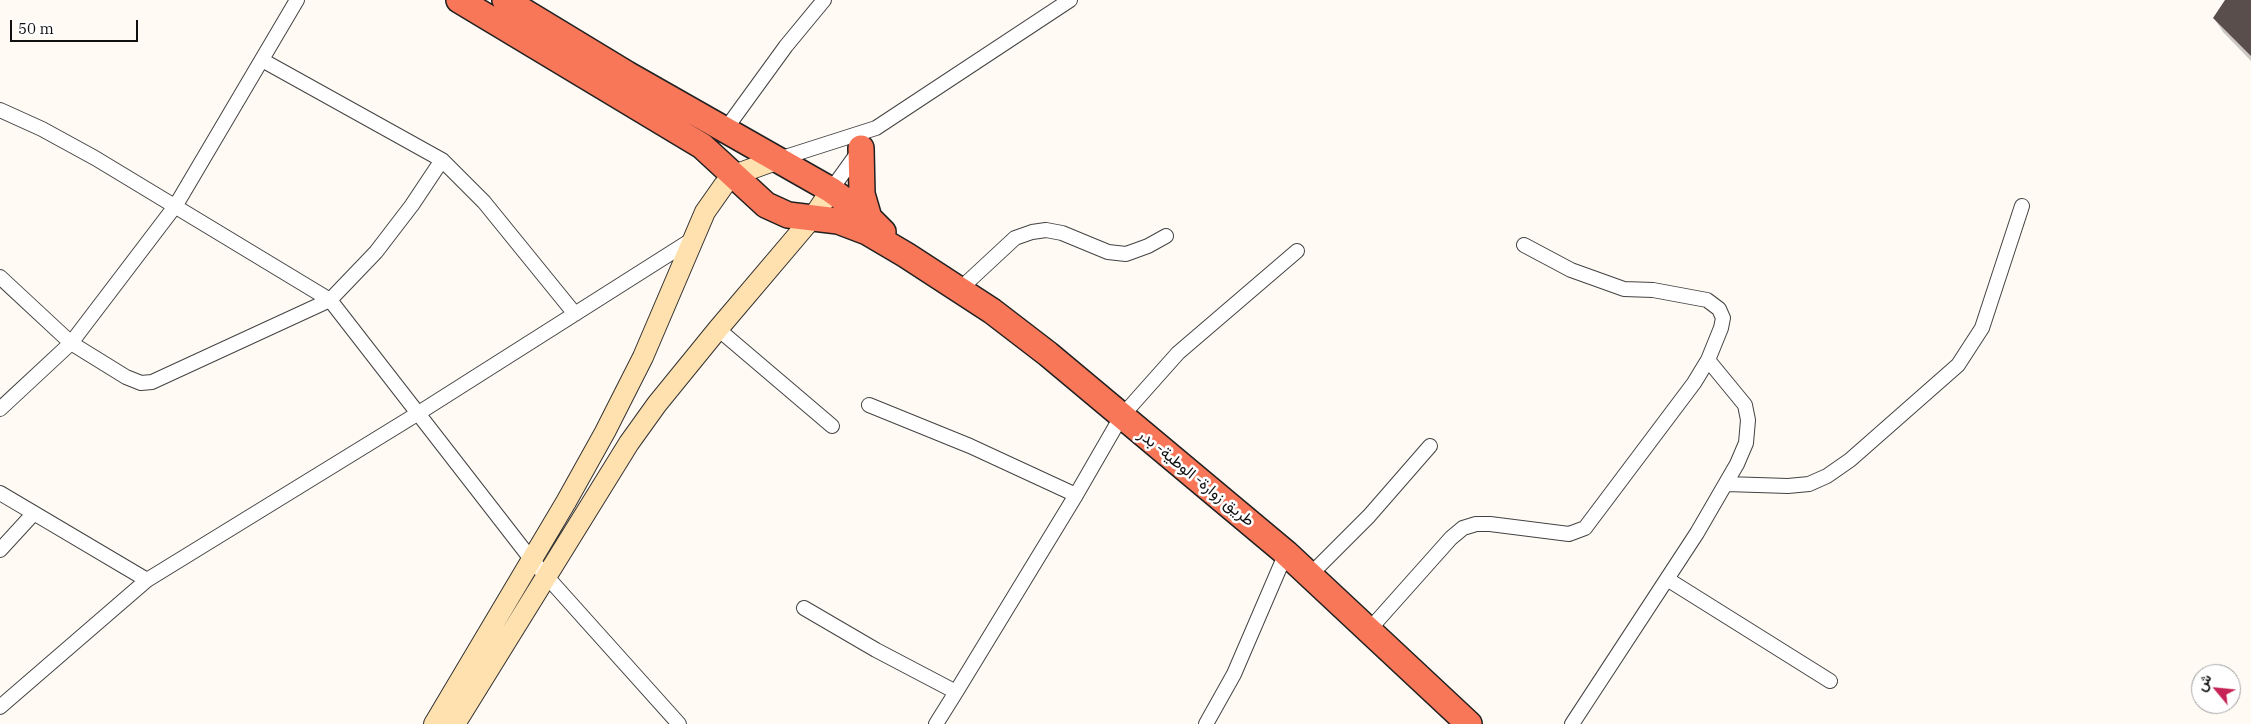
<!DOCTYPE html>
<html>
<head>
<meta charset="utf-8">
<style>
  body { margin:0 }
  #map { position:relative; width:2251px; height:724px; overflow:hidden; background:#fffaf4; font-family:"IBM Plex Serif",Vazirmatn,serif }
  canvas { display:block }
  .north { position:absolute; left:2191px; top:664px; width:50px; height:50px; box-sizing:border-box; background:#fff; border:1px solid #9f9f9f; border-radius:50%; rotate:298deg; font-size:14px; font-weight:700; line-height:20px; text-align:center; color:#101010 }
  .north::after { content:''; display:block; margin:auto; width:18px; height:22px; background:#c62356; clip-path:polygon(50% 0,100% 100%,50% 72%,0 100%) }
  .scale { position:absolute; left:10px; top:20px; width:128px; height:22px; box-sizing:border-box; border:2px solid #101010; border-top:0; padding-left:6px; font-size:15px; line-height:18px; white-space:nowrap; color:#101010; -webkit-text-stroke:4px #fff; paint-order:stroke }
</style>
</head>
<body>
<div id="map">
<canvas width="2251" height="724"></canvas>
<div class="north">ش</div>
<div class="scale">50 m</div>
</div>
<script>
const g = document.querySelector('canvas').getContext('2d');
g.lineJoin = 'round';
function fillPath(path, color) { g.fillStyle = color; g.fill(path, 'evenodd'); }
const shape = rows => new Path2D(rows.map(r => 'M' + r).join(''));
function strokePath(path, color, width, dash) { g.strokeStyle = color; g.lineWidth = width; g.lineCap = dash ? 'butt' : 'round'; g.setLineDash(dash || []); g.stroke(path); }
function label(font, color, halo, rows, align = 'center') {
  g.font = font + ' "IBM Plex Serif",Vazirmatn,serif'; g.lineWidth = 5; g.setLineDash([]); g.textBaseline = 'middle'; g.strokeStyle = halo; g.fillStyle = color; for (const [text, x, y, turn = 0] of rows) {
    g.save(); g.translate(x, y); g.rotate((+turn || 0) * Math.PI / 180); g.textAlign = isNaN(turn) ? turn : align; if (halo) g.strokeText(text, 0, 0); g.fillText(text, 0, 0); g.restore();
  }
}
fillPath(shape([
  [2227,0,2251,0,2251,61,2223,32,2214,18]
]), '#0003');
fillPath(shape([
  [2225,0,2251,0,2251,56,2213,18]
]), '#5a4e4c');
const street = shape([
  [262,60,442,160,484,202,575,314],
  [0,110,42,129,95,158,330,300,531,559,679,724],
  [725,130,786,46,824,0],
  [779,159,876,128,1070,0],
  [831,190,859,151],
  [0,277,71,343,126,377,141,383,152,382,330,300,376,252,412,205,442,160],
  [959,290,1015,238,1032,232,1046,230,1062,233,1108,252,1126,254,1148,246,1166,236],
  [718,329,832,426],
  [869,405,970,446,1076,495],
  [0,409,71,343,176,205,297,0],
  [1726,484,1788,486,1809,484,1827,476,1850,460,1958,365,1982,328,2022,206],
  [0,493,147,580],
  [0,550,34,513],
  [1310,575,1369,516,1430,446],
  [1667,579,1830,681],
  [804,608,876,650,956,692,1076,495,1121,417,1178,353,1297,251],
  [1369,630,1451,538,1463,528,1476,524,1490,524,1569,534,1585,528,1694,383,1708,360,1721,328,1723,318,1719,309,1707,300,1653,290,1624,289,1571,270,1524,245],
  [0,707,147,580,417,414,693,239],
  [936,724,956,692],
  [1206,724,1234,674,1286,553],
  [1572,724,1697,533,1737,464,1746,443,1748,420,1745,405,1708,360]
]);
const secondary = shape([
  [434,724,566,502,605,432,643,357,705,212,724,185,734,175,779,159],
  [455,724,629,443,657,404,718,329,813,217,831,190]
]);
const highway = shape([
  [459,0,702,146,766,205,788,215,838,221,867,232,906,255,992,311,1048,354,1286,553,1469,724],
  [505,0,627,74,831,190,869,218,883,232],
  [861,148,862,194,869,218]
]);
strokePath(street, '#434343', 16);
strokePath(secondary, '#323232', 22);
strokePath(highway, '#212121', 28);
strokePath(street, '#fff', 14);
strokePath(secondary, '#ffe1af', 20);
strokePath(highway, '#f87759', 25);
label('16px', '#101010', '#fff', [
  ["طريق زوارة- الوطية- بدر",1196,478,39]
]);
</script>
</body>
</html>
